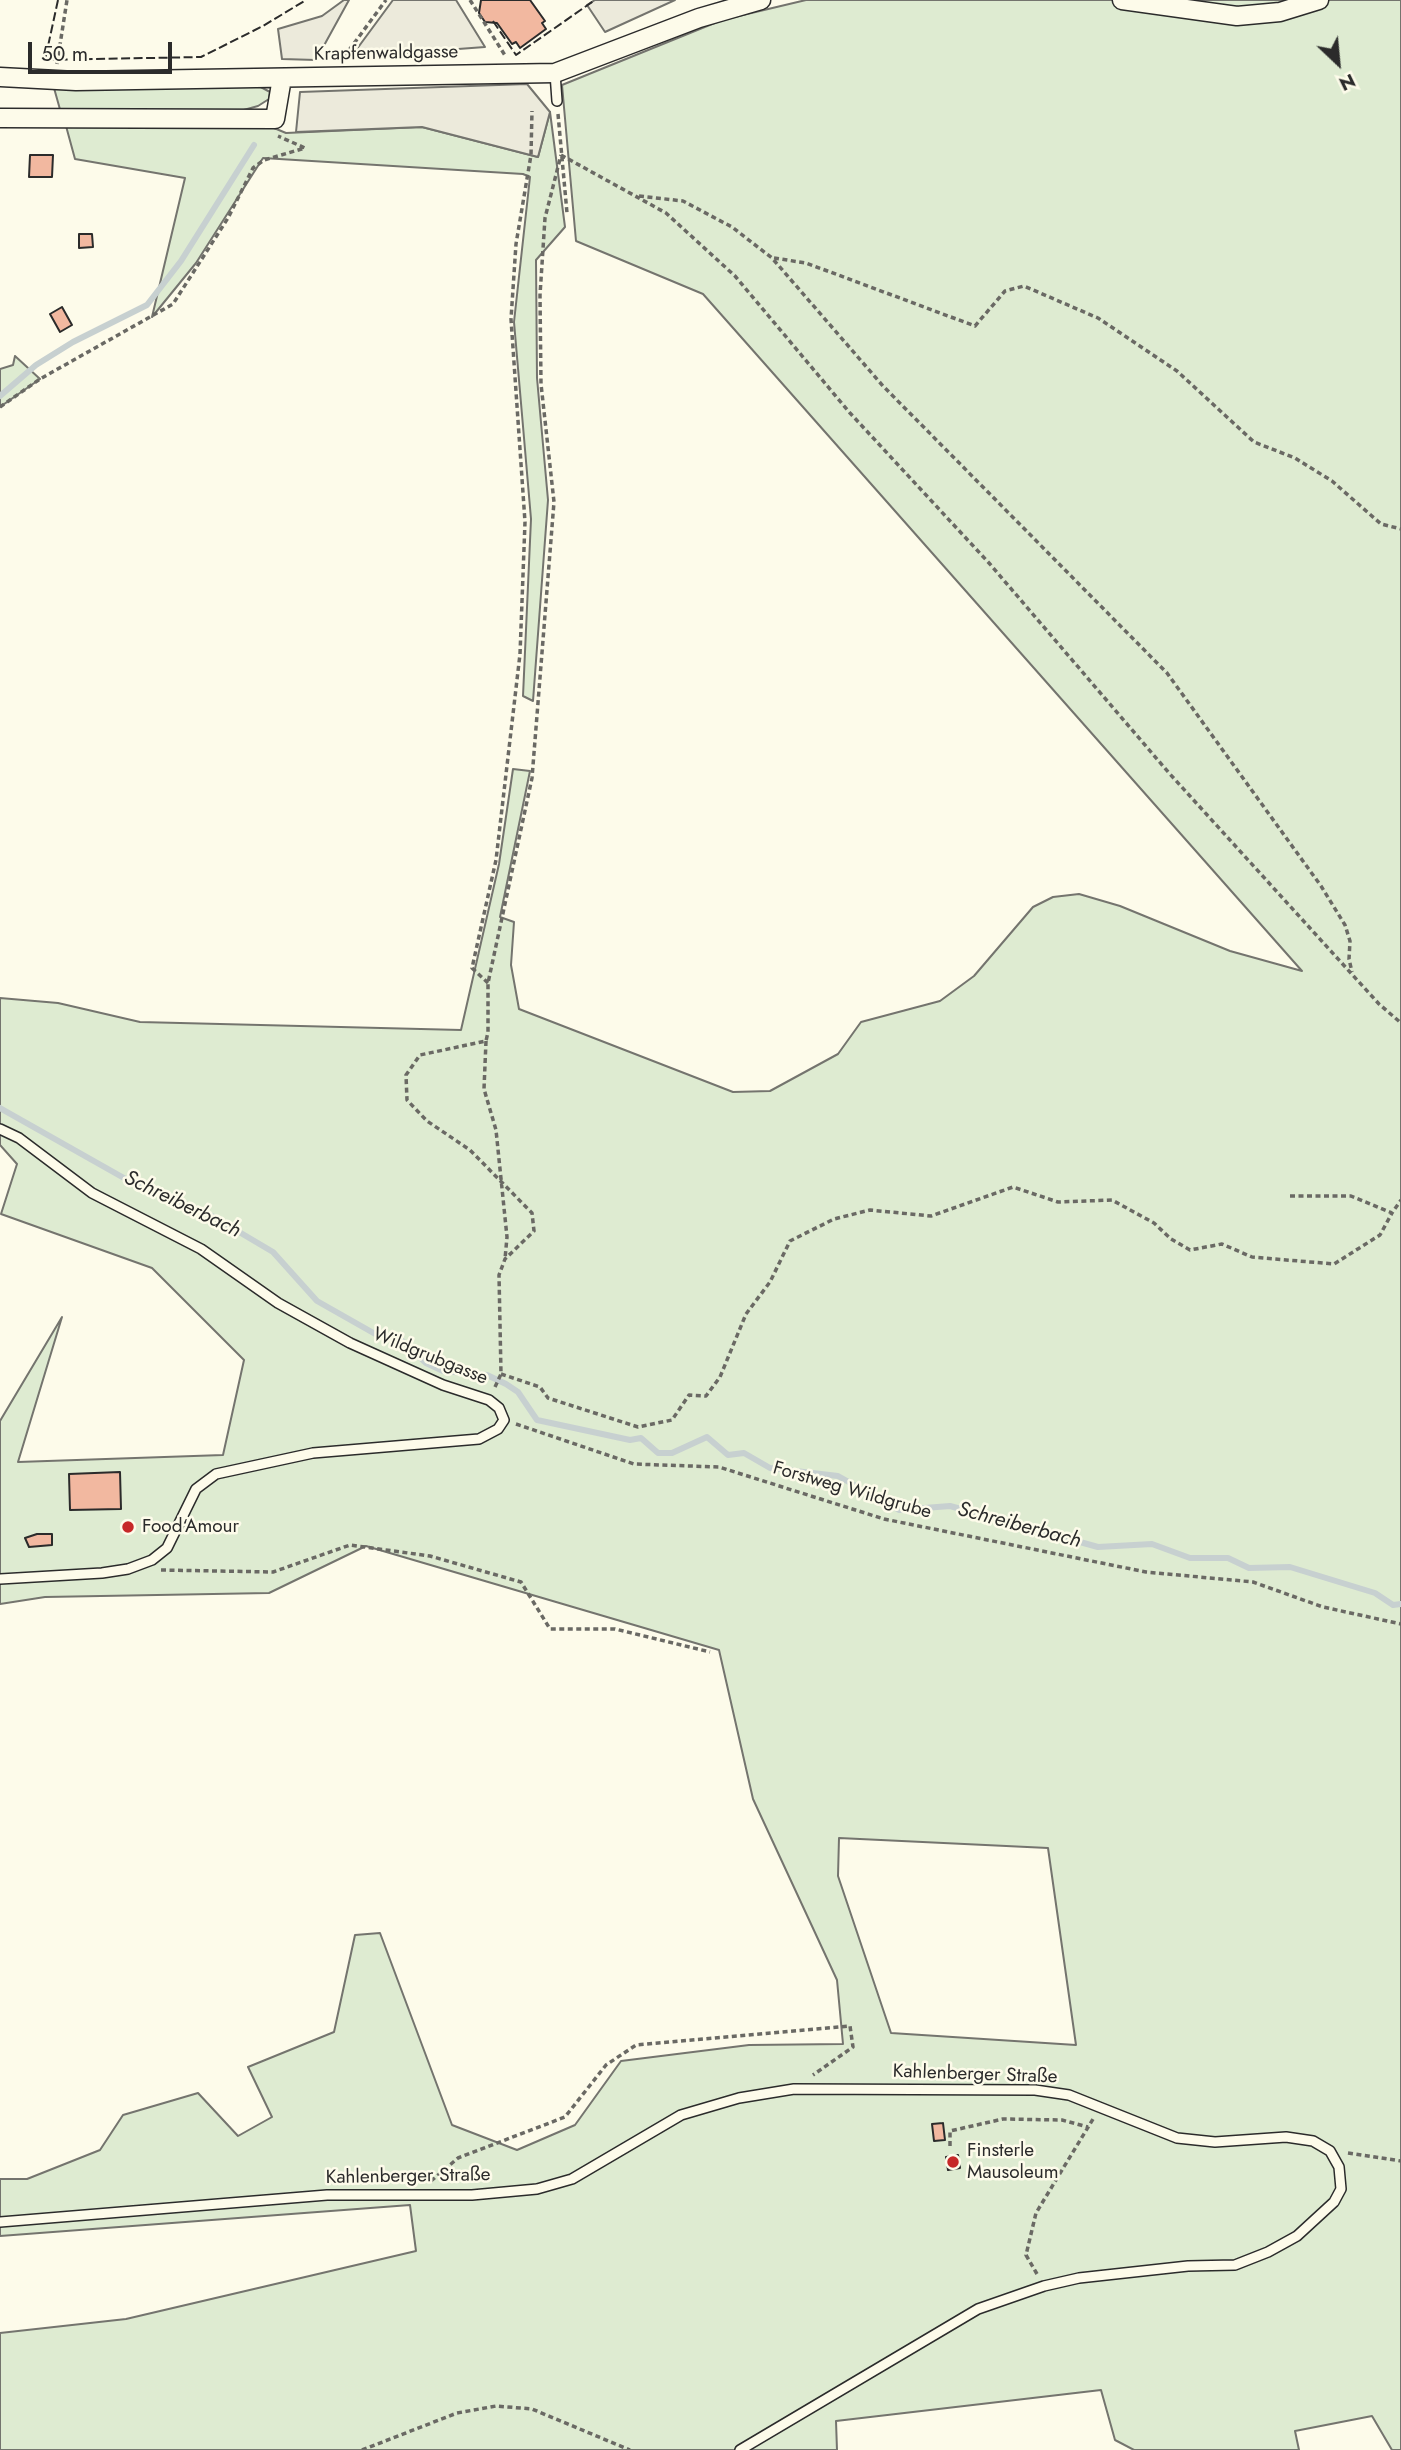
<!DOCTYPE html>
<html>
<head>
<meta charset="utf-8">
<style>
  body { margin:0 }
  #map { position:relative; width:1401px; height:2450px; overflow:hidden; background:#fdfbea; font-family:Jost,sans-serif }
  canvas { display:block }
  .north { position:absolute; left:1303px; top:28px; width:70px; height:70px; -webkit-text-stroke:5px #fdfbea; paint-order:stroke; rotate:154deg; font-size:19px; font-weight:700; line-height:28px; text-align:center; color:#2b2b2b }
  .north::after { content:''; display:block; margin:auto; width:24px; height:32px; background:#2b2b2b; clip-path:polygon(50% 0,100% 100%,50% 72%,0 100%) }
  .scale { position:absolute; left:28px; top:42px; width:144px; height:32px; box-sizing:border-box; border:4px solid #2b2b2b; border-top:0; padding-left:9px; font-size:21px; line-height:24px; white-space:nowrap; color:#2b2b2b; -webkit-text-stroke:5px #fdfbea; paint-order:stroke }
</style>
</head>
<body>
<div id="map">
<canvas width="1401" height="2450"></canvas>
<div class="north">N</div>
<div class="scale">50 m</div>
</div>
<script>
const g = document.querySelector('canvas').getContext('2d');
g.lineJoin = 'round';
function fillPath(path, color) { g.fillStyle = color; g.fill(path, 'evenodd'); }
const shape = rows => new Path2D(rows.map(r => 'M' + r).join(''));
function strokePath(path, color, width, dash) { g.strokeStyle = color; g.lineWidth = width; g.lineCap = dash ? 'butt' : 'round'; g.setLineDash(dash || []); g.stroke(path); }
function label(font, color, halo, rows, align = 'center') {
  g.font = font + ' Jost,sans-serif'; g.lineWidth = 5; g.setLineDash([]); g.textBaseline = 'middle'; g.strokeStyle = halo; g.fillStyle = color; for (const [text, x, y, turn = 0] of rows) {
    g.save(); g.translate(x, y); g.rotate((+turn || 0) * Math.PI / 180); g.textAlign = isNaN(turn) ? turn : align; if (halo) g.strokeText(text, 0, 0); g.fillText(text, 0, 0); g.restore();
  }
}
const green = shape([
  [806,0,1401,0,1401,2450,1392,2450,1372,2416,1295,2431,1299,2450,1134,2450,1115,2440,1101,2390,836,2421,837,2450,0,2450,0,2333,126,2319,416,2251,410,2205,0,2236,0,2179,27,2179,100,2150,123,2115,198,2093,238,2136,272,2117,248,2067,334,2032,355,1935,380,1933,452,2125,517,2150,575,2125,621,2061,749,2045,843,2044,837,1980,753,1799,719,1650,366,1546,269,1593,45,1597,0,1604,0,1421,62,1317,18,1462,223,1455,244,1360,152,1268,1,1214,17,1164,0,1145,0,998,58,1003,140,1022,461,1030,499,864,513,769,530,771,500,917,514,922,511,965,519,1009,733,1092,770,1091,838,1054,861,1022,940,1001,974,976,1033,907,1053,897,1079,894,1120,906,1230,951,1302,971,703,294,576,241,562,85,722,20,806,0],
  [839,1838,1048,1848,1076,2045,891,2033,838,1876,839,1838],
  [257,85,270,92,269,99,258,106,240,111,61,113,54,88,257,85],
  [550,112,565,227,536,260,537,378,548,500,533,701,523,696,531,519,514,322,530,177,523,174,263,158,196,263,152,317,185,178,75,159,66,126,262,123,286,133,422,127,538,157,550,112],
  [15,356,40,379,0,407,0,369,13,365,15,356]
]);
fillPath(green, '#deebd1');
strokePath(green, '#74746e', 2);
const parking = shape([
  [344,0,349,0,316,60,282,59,278,29,322,16,344,0],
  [393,0,456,0,485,47,351,57,393,0],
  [595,0,675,0,605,32,587,5,595,0],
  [527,84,550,112,538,157,422,127,296,132,300,92,527,84]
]);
fillPath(parking, '#eceadb');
strokePath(parking, '#74746e', 2);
strokePath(shape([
  [0,396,36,365,73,342,147,305,181,261,254,145],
  [0,1108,131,1182,207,1213,273,1252,317,1301,377,1335,398,1337,426,1363,443,1371,487,1375,506,1384,518,1392,537,1420,630,1440,641,1438,658,1453,672,1453,707,1437,728,1455,744,1453,770,1468,838,1476,899,1510,950,1506,1098,1547,1152,1544,1190,1558,1228,1558,1249,1568,1290,1567,1375,1593,1393,1605,1401,1604]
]), '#c7d0d0', 6);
const building = shape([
  [481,0,530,0,545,21,542,23,546,29,520,48,516,42,512,44,497,23,485,22,479,13,481,0],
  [30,155,53,155,52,177,29,177,30,155],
  [79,234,92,234,93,247,79,248,79,234],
  [62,307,72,325,60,332,50,314,62,307],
  [120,1472,121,1509,70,1510,69,1474,120,1472],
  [37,1534,52,1534,52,1545,29,1547,25,1538,37,1534],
  [943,2123,945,2140,934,2141,932,2124,943,2123],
  [958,2155,960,2168,948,2170,946,2157,958,2155]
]);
fillPath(building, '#f2b8a0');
strokePath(building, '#2b2b2b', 2);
const lane = shape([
  [555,73,557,101],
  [0,1129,19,1138,92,1193,201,1249,278,1303,350,1343,443,1385,489,1400,499,1408,504,1420,498,1429,479,1439,313,1453,216,1474,196,1489,167,1548,152,1560,128,1569,102,1573,0,1579],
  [0,2222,327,2195,472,2195,537,2189,572,2179,681,2115,739,2098,794,2089,1035,2090,1069,2095,1177,2138,1215,2142,1286,2137,1313,2141,1330,2151,1339,2167,1341,2189,1334,2202,1297,2236,1268,2252,1235,2265,1188,2266,1079,2278,1044,2286,978,2309,740,2450]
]);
const street = shape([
  [1122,0,1237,16,1280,12,1319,0],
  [0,77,76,81,555,73,699,18,761,0],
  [0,118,275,119,282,78]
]);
strokePath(lane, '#2b2b2b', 12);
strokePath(street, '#2b2b2b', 21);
strokePath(shape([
  [470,0,506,57],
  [344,57,386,0],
  [57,64,67,0],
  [558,114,567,213],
  [561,155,666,213,735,276,850,413,989,563,1169,773,1379,1004,1401,1023],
  [639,196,683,201,732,227,772,258,883,386,1167,673,1321,886,1345,925,1350,941,1349,959,1352,972],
  [774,258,806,263,975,326,1005,291,1024,286,1098,318,1177,371,1254,442,1295,458,1332,481,1381,524,1401,529],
  [0,407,40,379,173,304,228,218,253,168,264,160,305,148,278,136],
  [488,983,472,968,496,860,520,654,525,522,511,319,516,244,531,155,532,111],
  [486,1041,484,1089,496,1130,507,1237,505,1259],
  [1290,1196,1351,1196,1392,1213,1401,1200],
  [501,1374,540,1387,548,1398,638,1427,672,1420,689,1395,706,1396,720,1377,746,1314,770,1282,790,1241,834,1219,870,1210,931,1216,1013,1187,1058,1202,1112,1200,1154,1223,1171,1239,1190,1250,1222,1244,1252,1257,1334,1264,1380,1235,1392,1213],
  [495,1387,501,1374,499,1275,505,1259,534,1231,532,1213,470,1150,427,1121,407,1100,406,1075,420,1055,486,1041,488,1032,488,983,532,778,554,502,541,384,540,295,545,218,561,155],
  [516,1424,634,1464,719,1467,884,1519,1146,1572,1253,1582,1323,1607,1401,1624],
  [161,1570,273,1572,350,1545,430,1556,521,1582,550,1629,615,1629,710,1652],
  [950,2146,950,2131,1003,2119,1062,2120,1088,2127],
  [1348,2153,1401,2161],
  [431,2181,458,2158,565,2117,606,2065,636,2045,850,2026,853,2047,813,2075],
  [1037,2274,1026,2255,1036,2213,1093,2119],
  [362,2450,457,2413,496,2406,532,2409,630,2450]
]), '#6a6964', 3.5, [5, 3.5]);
strokePath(lane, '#fdfbea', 9);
strokePath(street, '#fdfbea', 18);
strokePath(shape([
  [58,0,45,60,201,57,263,26,306,0],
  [493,21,516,55,595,0]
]), '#2b2b2b', 2, [9, 3.5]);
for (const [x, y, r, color] of [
  [128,1527,7,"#c62828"],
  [953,2162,7,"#c62828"]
]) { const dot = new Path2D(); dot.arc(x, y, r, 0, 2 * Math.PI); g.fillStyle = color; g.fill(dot); strokePath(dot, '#fdfbea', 2.5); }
label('19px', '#2b2b2b', '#fdfbea', [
  ["Krapfenwaldgasse",386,54,-1],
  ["Wildgrubgasse",430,1357,22],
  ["Forstweg Wildgrube",852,1491,16],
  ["Kahlenberger Straße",975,2075,2],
  ["Kahlenberger Straße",408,2177,-1]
]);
label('19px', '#2b2b2b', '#fdfbea', [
  ["Food‘Amour",142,1527],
  ["Finsterle",967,2151],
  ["Mausoleum",967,2173]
], 'left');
label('italic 21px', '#2b2b2b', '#fdfbea', [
  ["Schreiberbach",182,1205,26],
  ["Schreiberbach",1019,1526,15]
]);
</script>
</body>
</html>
